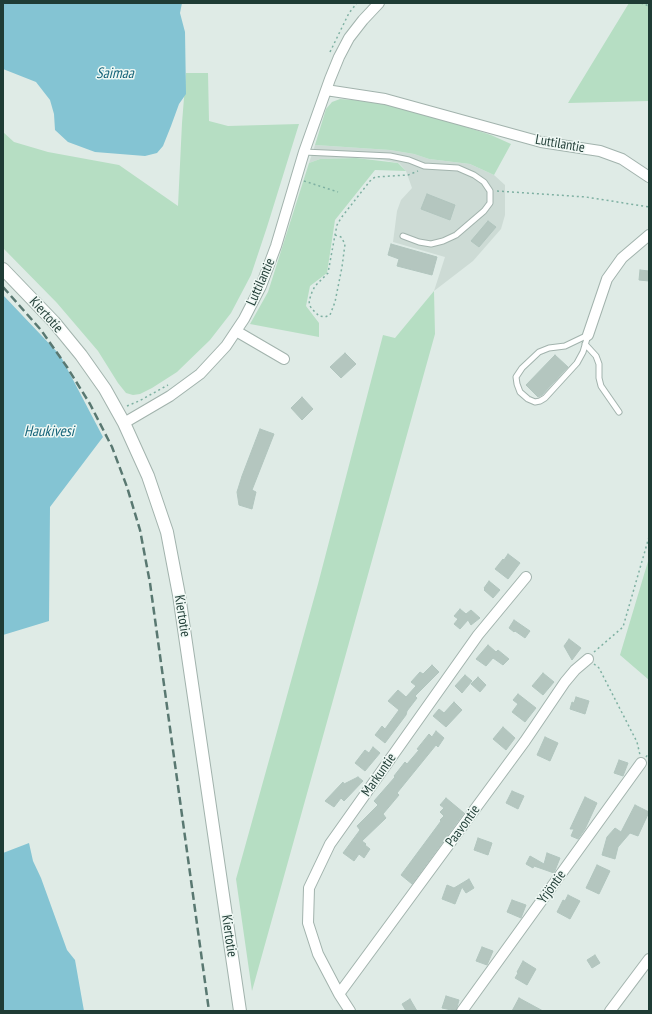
<!DOCTYPE html>
<html>
<head>
<meta charset="utf-8">
<style>
  body { margin:0 }
  #map { position:relative; width:652px; height:1014px; overflow:hidden; background:#dfebe6; font-family:"PT Sans Narrow",sans-serif }
  canvas { display:block }
  .frame { position:absolute; inset:0; border:4px solid #1f3c35; pointer-events:none }
</style>
</head>
<body>
<div id="map">
<canvas width="652" height="1014"></canvas>
<div class="frame"></div>
</div>
<script>
const g = document.querySelector('canvas').getContext('2d');
g.lineJoin = 'round';
function fillPath(path, color) { g.fillStyle = color; g.fill(path, 'evenodd'); }
const shape = rows => new Path2D(rows.map(r => 'M' + r).join(''));
function strokePath(path, color, width, dash) { g.strokeStyle = color; g.lineWidth = width; g.lineCap = dash ? 'butt' : 'round'; g.setLineDash(dash || []); g.stroke(path); }
function label(font, color, halo, rows, align = 'center') {
  g.font = font + ' "PT Sans Narrow",sans-serif'; g.lineWidth = 3; g.setLineDash([]); g.textBaseline = 'middle'; g.strokeStyle = halo; g.fillStyle = color; for (const [text, x, y, turn = 0] of rows) {
    g.save(); g.translate(x, y); g.rotate((+turn || 0) * Math.PI / 180); g.textAlign = isNaN(turn) ? turn : align; if (halo) g.strokeText(text, 0, 0); g.fillText(text, 0, 0); g.restore();
  }
}
fillPath(shape([
  [315,145,390,150,414,154,429,159,470,164,494,175,505,185,505,215,501,229,473,261,434,291,445,257,393,242,397,211,401,200,412,188,406,171,399,163,383,160,356,158,320,159,309,163]
]), '#cddbd5');
fillPath(shape([
  [629,3,649,3,649,101,568,103],
  [186,73,208,73,209,121,228,126,299,124,267,227,251,275,231,313,210,340,177,372,152,388,140,394,133,395,126,393,118,383,98,351,57,303,3,248,3,132,14,142,48,152,119,165,178,206,182,123],
  [340,99,382,102,444,120,491,135,511,144,494,175,470,164,429,159,414,154,390,150,315,145,326,109,332,102],
  [356,158,398,163,406,171,375,170,335,220,327,273,310,286,306,306,319,323,319,337,250,324,268,292,309,163,320,159],
  [434,291,435,334,252,991,236,879,318,584,383,335,395,338],
  [649,558,649,680,620,655]
]), '#b6dec3');
fillPath(shape([
  [3,3,182,3,180,13,185,32,186,94,179,104,171,126,163,146,157,153,145,156,95,152,68,142,55,130,54,114,50,100,36,82,3,69],
  [3,295,60,355,103,437,50,507,49,621,3,635],
  [29,843,33,861,41,878,67,950,75,960,84,1011,3,1011,3,853]
]), '#84c4d3');
const building = shape([
  [427,194,455,205,450,220,421,209,427,194],
  [488,221,496,227,479,247,471,241,488,221],
  [391,244,437,257,432,275,397,266,399,259,388,255,391,244],
  [640,270,649,271,649,281,639,280,640,270],
  [345,353,356,364,341,378,330,367,345,353],
  [555,355,568,367,542,395,538,397,526,385,555,355],
  [302,397,313,409,302,420,291,408,302,397],
  [260,429,274,434,252,490,256,492,252,509,239,505,237,492,242,476,260,429],
  [508,554,520,563,508,579,495,569,503,559,504,560,508,554],
  [489,581,500,590,493,598,484,590,485,589,484,588,489,581],
  [460,609,466,614,471,610,480,618,471,625,468,620,460,629,454,624,458,619,454,616,460,609],
  [514,620,530,631,525,638,515,631,514,632,509,628,514,620],
  [569,639,581,648,572,660,564,646,569,639],
  [488,645,496,652,498,650,509,659,503,665,493,658,486,666,476,659,488,645],
  [432,665,439,672,415,696,417,698,407,711,406,715,385,743,375,735,382,726,385,729,399,710,388,701,398,690,406,697,416,686,411,682,420,672,423,674,432,665],
  [543,673,554,682,543,695,532,686,543,673],
  [465,675,472,681,462,693,455,686,465,675],
  [478,677,486,685,480,692,471,684,478,677],
  [518,694,536,708,525,722,512,712,518,704,513,700,518,694],
  [576,697,589,701,585,714,570,709,572,702,574,703,576,697],
  [454,702,462,710,446,727,433,716,439,709,444,713,454,702],
  [503,727,515,738,506,750,493,739,503,727],
  [436,731,444,738,438,747,436,745,397,793,399,795,383,814,386,818,362,841,366,844,365,845,370,849,364,858,359,854,354,861,343,853,360,830,357,826,378,805,374,801,395,777,394,776,405,762,407,764,419,750,417,749,429,734,432,737,436,731],
  [545,737,558,743,550,761,537,755,545,737],
  [373,747,380,753,365,771,355,763,365,750,369,753,373,747],
  [619,760,628,763,623,776,614,773,619,760],
  [358,777,363,781,344,801,341,798,334,807,325,801,343,782,344,784,358,777],
  [512,791,524,796,518,809,506,803,512,791],
  [585,797,597,803,585,829,578,839,571,836,574,829,570,829,585,797],
  [446,798,464,813,412,884,401,875,441,821,440,820,444,816,440,812,444,808,440,805,446,798],
  [635,805,649,812,638,836,630,833,618,847,615,859,602,855,607,837,615,828,621,832,635,805],
  [478,838,492,843,488,855,474,850,478,838],
  [547,853,560,858,554,873,534,866,533,868,526,864,530,856,544,864,547,853],
  [597,865,610,871,599,894,586,888,597,865],
  [469,879,474,888,466,893,462,887,455,904,442,899,447,885,454,888,469,879],
  [568,895,580,901,570,919,557,912,563,900,565,901,568,895],
  [512,900,526,905,521,918,507,912,512,900],
  [482,947,493,951,487,965,476,961,482,947],
  [595,955,600,963,592,968,587,960,595,955],
  [523,961,536,969,527,985,515,978,518,973,517,972,523,961],
  [446,996,459,1000,456,1011,442,1008,446,996],
  [519,998,543,1011,512,1011,519,998],
  [410,999,417,1011,406,1011,402,1004,410,999]
]);
fillPath(building, '#b4c6bf');
strokePath(building, '#b1c5be', 1);
const service = shape([
  [304,152,390,156,409,160,424,166,458,168,474,175,484,182,490,191,490,203,484,211,456,235,443,241,431,244,419,242,403,236],
  [588,335,583,352,577,363,545,398,540,401,535,402,528,399,520,392,517,384,516,377,522,368,539,352,549,348,565,346,588,335],
  [585,344,596,356,599,364,599,378,601,386,619,412]
]);
const minor = shape([
  [326,90,385,99,541,142,600,151,622,159,649,177],
  [236,331,284,359],
  [588,335,607,279,622,258,649,235],
  [124,423,170,396,200,374,226,346,244,319,261,286,276,246,304,152,330,79,339,57,349,38,363,20,379,3],
  [339,994,525,741,565,682,575,670,588,659],
  [350,1011,339,994,318,954,308,923,309,888,330,844,478,635,526,577],
  [462,1011,641,763],
  [610,1011,649,959]
]);
const tertiary = shape([
  [3,269,54,322,81,355,105,389,124,423,148,476,167,532,179,595,240,1011]
]);
strokePath(service, '#a2b3ad', 7);
strokePath(minor, '#a2b3ad', 12);
strokePath(tertiary, '#a2b3ad', 14);
strokePath(shape([
  [641,3,649,6],
  [330,52,349,13,357,3],
  [304,181,338,192],
  [497,191,586,197,649,207],
  [335,235,341,237,345,244,342,267,335,302,330,315,325,317,319,316,312,309,310,306,309,301,312,292,315,286,328,273,335,235,337,225,341,218,370,181,375,177,408,175,418,171],
  [127,406,139,401,168,385],
  [594,652,623,627,649,537],
  [594,664,599,668,637,742,640,755],
  [646,757,649,753]
]), '#7eb0a2', 1.5, [2, 3]);
strokePath(service, '#fff', 5);
strokePath(minor, '#fff', 10);
strokePath(tertiary, '#fff', 12);
strokePath(shape([
  [3,287,41,330,67,367,90,404,112,447,127,487,140,530,150,583,209,1011]
]), '#597871', 2.5, [8, 4]);
label('14px', '#1f3c35', '#eff8f4', [
  ["Luttilantie",560,144,10],
  ["Luttilantie",261,282,-66],
  ["Kiertotie",46,315,48],
  ["Kiertotie",182,616,81],
  ["Markuntie",379,775,-55],
  ["Paavontie",463,826,-54],
  ["Yrjöntie",552,887,-54],
  ["Kiertotie",229,936,82]
]);
label('italic 15px', '#17657a', '#eff8f4', [
  ["Saimaa",115,74],
  ["Haukivesi",49,432]
]);
</script>
</body>
</html>
